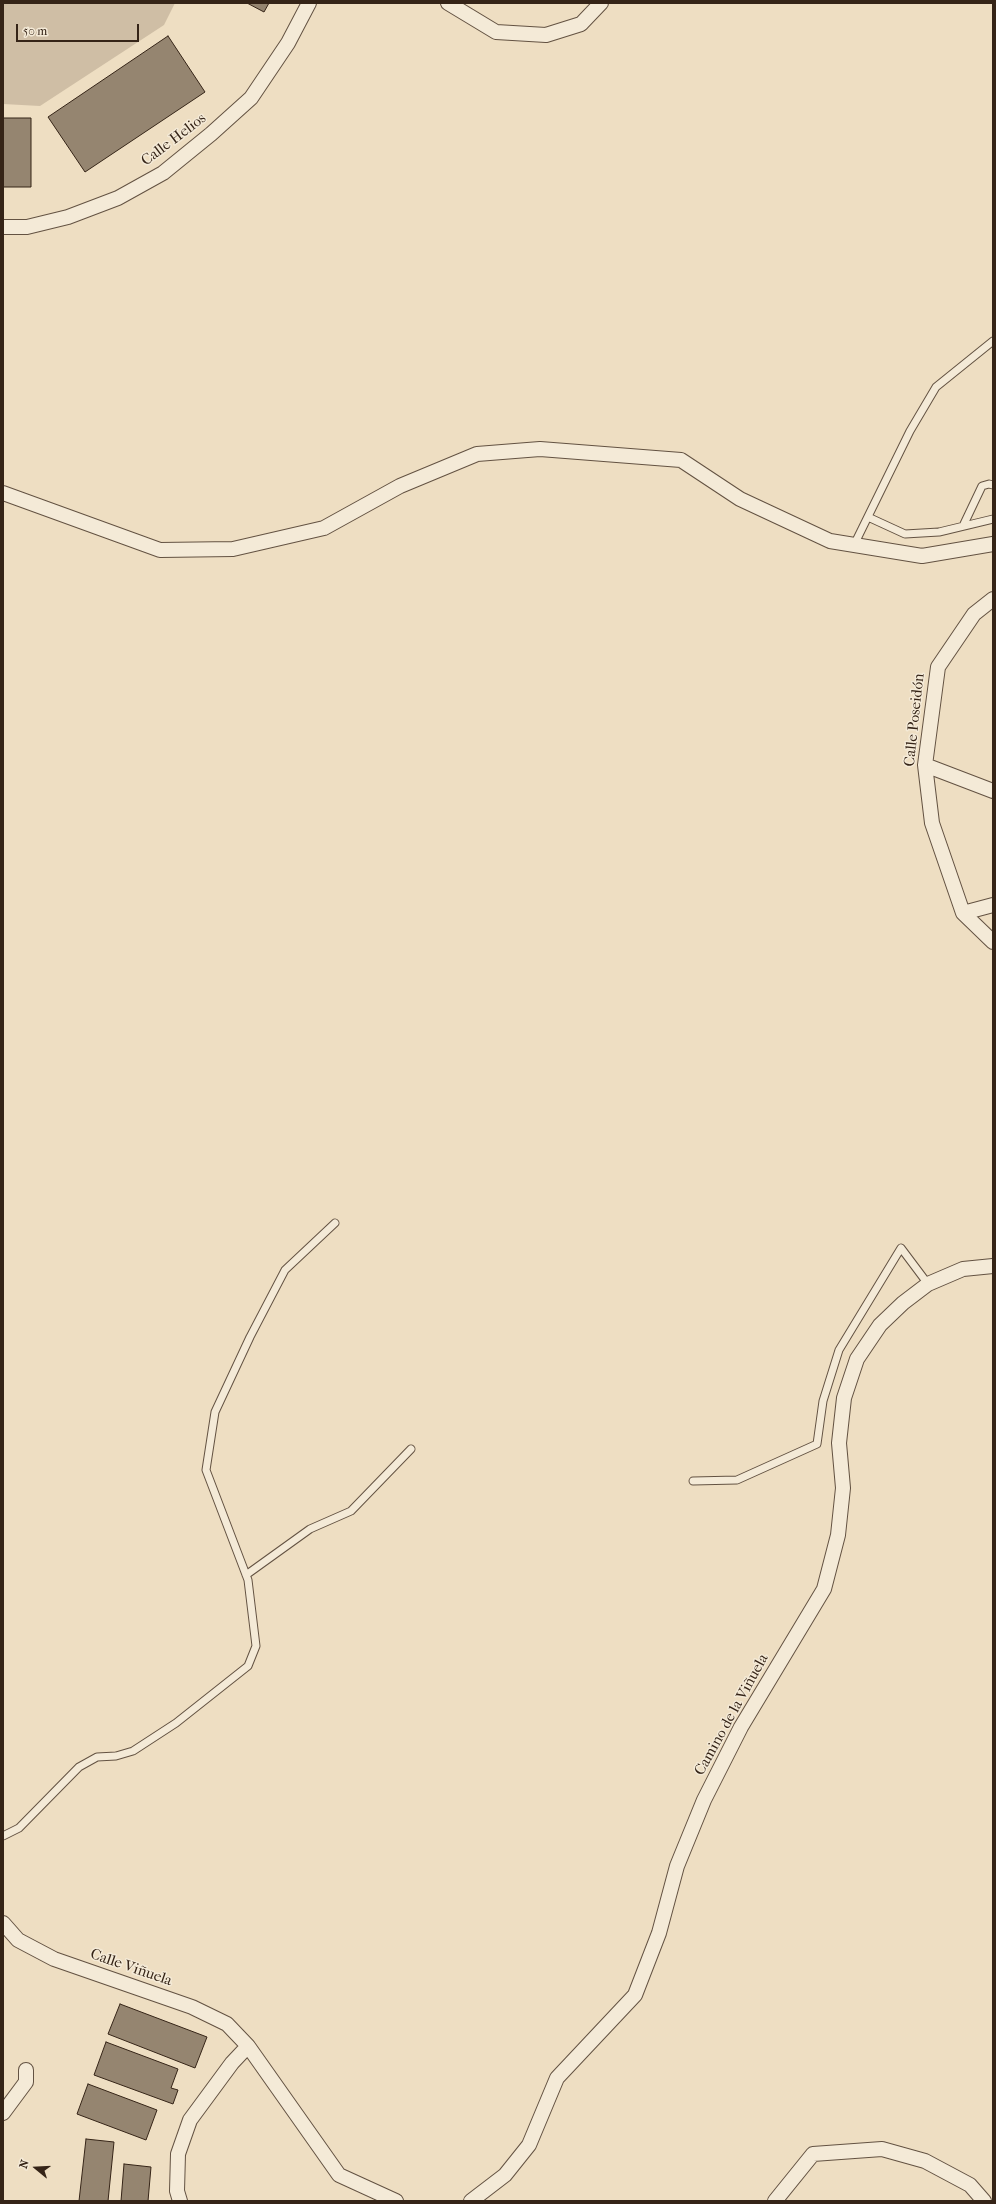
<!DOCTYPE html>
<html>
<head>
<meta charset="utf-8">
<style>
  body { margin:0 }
  #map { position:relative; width:996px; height:2204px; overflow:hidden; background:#eedec2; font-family:"IM FELL French Canon",serif }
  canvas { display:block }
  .frame { position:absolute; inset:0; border:4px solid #352417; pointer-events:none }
  .north { position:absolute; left:16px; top:2148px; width:40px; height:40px; -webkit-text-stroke:3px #f4ead7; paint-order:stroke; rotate:288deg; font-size:11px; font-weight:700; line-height:16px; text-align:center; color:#352417 }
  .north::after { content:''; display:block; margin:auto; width:14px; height:18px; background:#352417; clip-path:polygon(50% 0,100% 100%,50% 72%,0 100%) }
  .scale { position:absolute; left:16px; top:24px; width:123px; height:18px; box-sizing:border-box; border:2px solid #352417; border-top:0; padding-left:5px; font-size:12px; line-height:14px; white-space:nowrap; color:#352417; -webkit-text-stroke:3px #f4ead7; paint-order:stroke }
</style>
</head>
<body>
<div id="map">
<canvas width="996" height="2204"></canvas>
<div class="frame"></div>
<div class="north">N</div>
<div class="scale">50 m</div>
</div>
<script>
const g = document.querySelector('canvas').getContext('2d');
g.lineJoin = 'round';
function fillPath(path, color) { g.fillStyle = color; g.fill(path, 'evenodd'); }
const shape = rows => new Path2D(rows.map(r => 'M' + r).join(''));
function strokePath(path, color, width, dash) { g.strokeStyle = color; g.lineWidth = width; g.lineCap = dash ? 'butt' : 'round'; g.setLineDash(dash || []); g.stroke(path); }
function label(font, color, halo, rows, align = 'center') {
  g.font = font + ' "IM FELL French Canon",serif'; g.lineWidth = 3; g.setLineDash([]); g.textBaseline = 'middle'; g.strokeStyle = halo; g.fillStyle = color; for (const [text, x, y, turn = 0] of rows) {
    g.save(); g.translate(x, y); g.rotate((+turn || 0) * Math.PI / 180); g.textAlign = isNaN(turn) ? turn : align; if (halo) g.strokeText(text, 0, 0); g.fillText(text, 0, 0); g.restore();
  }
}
fillPath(shape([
  [3,3,175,3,164,25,40,106,3,104]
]), '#cfbea5');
const building = shape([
  [247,3,269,3,264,12,247,3],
  [168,36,205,92,85,172,48,117,168,36],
  [3,118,31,118,31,187,3,187,3,118],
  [120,2004,207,2037,195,2068,108,2034,120,2004],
  [106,2042,178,2069,171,2088,178,2090,173,2104,94,2075,106,2042],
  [88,2084,157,2110,146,2140,77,2114,88,2084],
  [86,2139,114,2142,108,2201,79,2201,86,2139],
  [124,2164,151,2167,148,2201,121,2201,124,2164]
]);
fillPath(building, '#958570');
strokePath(building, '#352417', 1);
const lane = shape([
  [868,517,905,534,939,532,993,519],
  [963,526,982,486,989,484,993,485],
  [854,545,910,431,936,387,993,341],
  [693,1481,737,1480,817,1444,823,1401,839,1350,901,1248,928,1284],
  [246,1575,310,1529,351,1511,411,1449],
  [3,1836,19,1828,79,1767,97,1757,116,1756,133,1751,176,1723,248,1666,256,1646,248,1580,206,1470,215,1412,250,1337,285,1270,335,1223]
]);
const street = shape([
  [448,3,496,32,546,35,581,24,601,3],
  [3,227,27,227,68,217,118,198,163,173,211,134,251,98,288,43,309,3],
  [3,493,160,550,233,549,324,528,400,486,477,454,540,449,681,460,740,499,830,541,922,556,993,544],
  [993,599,974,614,938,667,925,765,932,823,963,913,993,942],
  [925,765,993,791],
  [963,913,993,905],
  [3,1923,18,1940,54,1959,192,2007,227,2024,248,2046,339,2175,396,2201],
  [3,2113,26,2082,26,2070],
  [180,2201,177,2191,178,2154,190,2120,232,2063,248,2046],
  [471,2201,505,2175,529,2145,557,2078,635,1995,659,1933,677,1866,704,1800,741,1727,824,1589,838,1535,843,1488,839,1443,844,1398,857,1359,880,1325,903,1303,928,1284,963,1269,993,1266],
  [775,2201,813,2154,882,2149,925,2161,970,2185,984,2201]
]);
strokePath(lane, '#635242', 9);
strokePath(street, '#635242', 16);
strokePath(lane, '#f4ead7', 7);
strokePath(street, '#f4ead7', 14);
label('15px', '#352417', '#f4ead7', [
  ["Calle Helios",174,140,-37],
  ["Calle Poseidón",915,720,-84],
  ["Camino de la Viñuela",732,1715,-61],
  ["Calle Viñuela",131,1968,19]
]);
</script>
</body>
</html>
